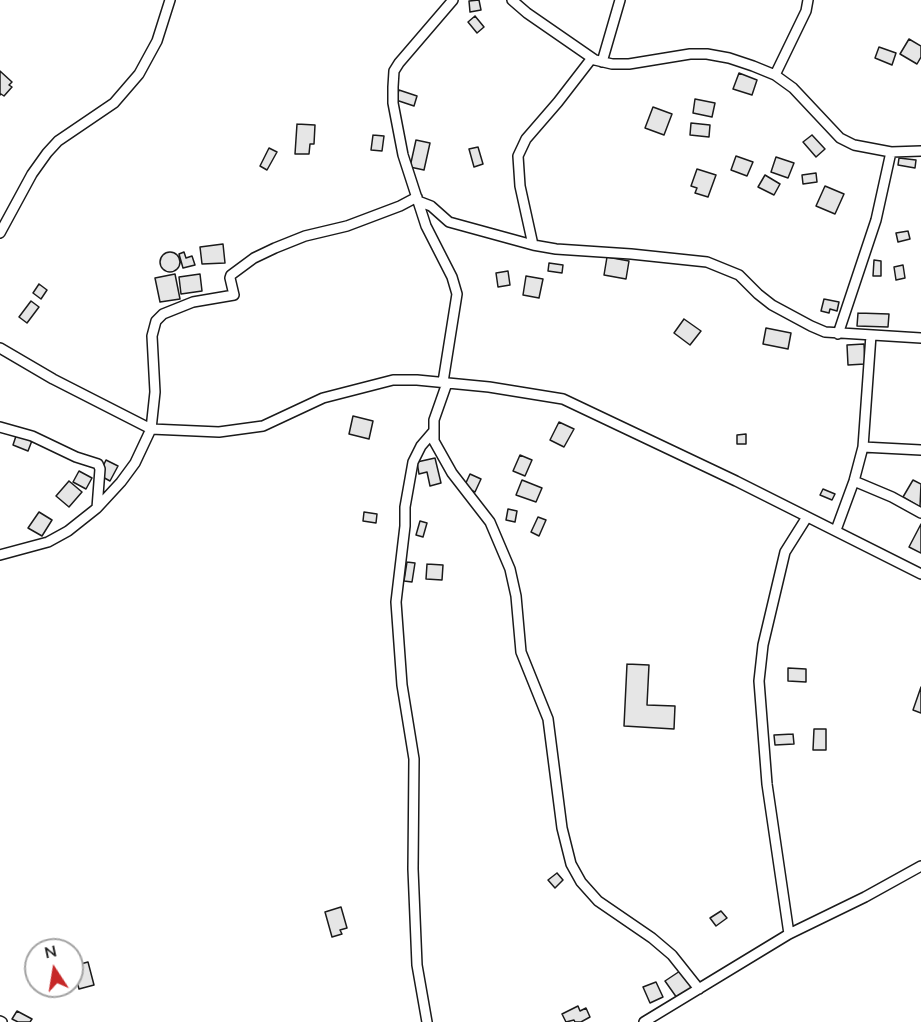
<!DOCTYPE html>
<html>
<head>
<meta charset="utf-8">
<style>
  body { margin:0 }
  #map { position:relative; width:921px; height:1022px; overflow:hidden; background:#fff; font-family:"Nunito Sans",sans-serif }
  canvas { display:block }
  .north { position:absolute; left:24px; top:938px; width:60px; height:60px; box-sizing:border-box; background:#fff; border:2px solid #a3a3a3; border-radius:50%; rotate:348deg; font-size:16px; font-weight:700; line-height:24px; text-align:center; color:#1a1a1a }
  .north::after { content:''; display:block; margin:auto; width:21px; height:27px; background:#c62828; clip-path:polygon(50% 0,100% 100%,50% 72%,0 100%) }
</style>
</head>
<body>
<div id="map">
<canvas width="921" height="1022"></canvas>
<div class="north">N</div>
</div>
<script>
const g = document.querySelector('canvas').getContext('2d');
g.lineJoin = 'round';
function fillPath(path, color) { g.fillStyle = color; g.fill(path, 'evenodd'); }
const shape = rows => new Path2D(rows.map(r => 'M' + r).join(''));
function strokePath(path, color, width, dash) { g.strokeStyle = color; g.lineWidth = width; g.lineCap = dash ? 'butt' : 'round'; g.setLineDash(dash || []); g.stroke(path); }
const building = shape([
  [479,0,481,10,470,12,469,1,479,0],
  [475,16,484,27,477,33,468,22,475,16],
  [909,39,921,46,921,57,917,64,900,54,909,39],
  [879,47,896,53,892,65,875,58,879,47],
  [0,71,12,82,9,85,12,87,4,96,1,94,0,95,0,71],
  [739,73,757,80,752,95,733,89,739,73],
  [399,90,417,96,414,106,396,100,399,90],
  [695,99,715,103,712,117,693,113,695,99],
  [653,107,672,114,664,135,645,128,653,107],
  [691,123,710,125,709,137,690,135,691,123],
  [297,124,315,125,314,144,310,144,309,154,295,154,297,124],
  [373,135,384,136,382,151,371,150,373,135],
  [812,135,825,149,816,157,803,142,812,135],
  [416,140,430,143,424,170,410,167,416,140],
  [478,147,483,164,474,167,469,149,478,147],
  [269,148,277,152,267,170,260,166,269,148],
  [736,156,753,162,747,176,731,170,736,156],
  [776,157,794,163,788,178,771,172,776,157],
  [899,158,916,160,915,168,898,165,899,158],
  [697,169,716,175,708,197,695,193,697,188,691,186,697,169],
  [816,173,817,182,803,184,802,175,816,173],
  [765,175,780,184,774,195,758,187,765,175],
  [825,186,844,194,835,214,816,206,825,186],
  [908,231,910,239,898,242,896,233,908,231],
  [223,244,225,263,202,264,200,247,223,244],
  [184,252,186,258,192,256,195,265,183,268,179,254,184,252],
  '160 262a10 10 0 1 1 20 0a10 10 0 1 1-20 0Z',
  [607,257,629,261,626,279,604,275,607,257],
  [874,260,881,261,881,276,873,276,874,260],
  [549,263,563,265,562,273,548,271,549,263],
  [903,265,905,278,896,280,894,267,903,265],
  [508,271,510,285,498,287,496,273,508,271],
  [175,274,180,299,160,302,155,278,175,274],
  [200,274,202,291,181,294,179,277,200,274],
  [526,276,543,279,539,298,523,295,526,276],
  [39,284,47,290,41,299,33,293,39,284],
  [824,299,839,302,837,311,830,309,829,313,821,311,824,299],
  [31,301,39,307,27,323,19,317,31,301],
  [858,313,889,314,888,327,857,326,858,313],
  [684,319,701,331,690,345,674,333,684,319],
  [766,328,791,333,788,349,763,344,766,328],
  [864,344,865,364,848,365,847,345,864,344],
  [353,416,373,421,369,439,349,434,353,416],
  [559,422,574,429,564,447,550,440,559,422],
  [17,433,33,438,28,451,13,445,17,433],
  [746,434,746,444,737,444,737,435,746,434],
  [520,455,532,460,525,476,513,471,520,455],
  [435,458,441,483,430,486,427,472,419,474,417,462,435,458],
  [106,460,118,466,110,481,99,475,106,460],
  [79,471,92,478,86,489,73,482,79,471],
  [470,474,481,479,475,492,464,487,470,474],
  [522,480,542,488,536,502,516,495,522,480],
  [913,480,921,484,920,507,903,497,913,480],
  [69,481,82,492,69,507,56,496,69,481],
  [823,489,835,494,832,500,820,495,823,489],
  [508,509,517,511,515,522,506,520,508,509],
  [39,512,52,520,42,536,28,528,39,512],
  [364,512,377,514,376,523,363,521,364,512],
  [538,517,546,520,539,536,531,532,538,517],
  [420,521,427,523,423,537,416,535,420,521],
  [921,524,921,553,909,547,921,524],
  [407,562,415,563,412,582,404,581,407,562],
  [427,564,443,565,442,580,426,579,427,564],
  [627,664,649,665,647,705,675,706,674,729,624,726,627,664],
  [788,668,806,669,806,682,788,681,788,668],
  [921,687,921,713,913,710,921,687],
  [814,729,826,729,826,750,813,750,814,729],
  [793,734,794,744,775,745,774,735,793,734],
  [557,873,563,880,555,888,548,880,557,873],
  [341,907,347,928,340,930,342,934,332,937,325,912,341,907],
  [721,911,727,918,716,926,710,918,721,911],
  [88,962,94,985,79,989,73,966,88,962],
  [680,971,692,988,677,998,665,981,680,971],
  [656,982,663,997,650,1003,643,987,656,982],
  [578,1006,580,1011,586,1008,590,1017,581,1022,575,1022,574,1020,566,1022,562,1014,578,1006],
  [17,1011,32,1019,30,1022,18,1022,12,1019,17,1011]
]);
fillPath(building, '#e6e6e6');
strokePath(building, '#1a1a1a', 1.5);
const minor = shape([
  [512,0,527,13,595,60,612,64,629,64,690,54,707,54,729,58,753,66,775,75,793,88,840,138,854,145,891,152,921,151],
  [602,62,620,0],
  [775,75,806,11,808,0],
  [418,201,431,206,449,222,533,245,556,249,631,254,707,262,739,275,758,294,772,305,811,326,825,332,921,338],
  [0,233,32,174,47,153,58,141,114,103,139,74,157,41,170,0],
  [533,245,520,186,518,156,526,139,558,102,592,58],
  [838,334,876,220,891,152],
  [0,348,53,379,151,429,219,432,263,426,323,398,393,380,417,380,489,387,563,399,736,481,921,574],
  [443,382,457,294,452,277,426,226,403,155,393,103,393,87,394,71,399,63,453,0],
  [447,383,434,420,434,441,452,473,490,522,510,569,516,596,521,652,548,719,562,828,571,864,581,882,598,901,652,938,672,955,699,989],
  [0,427,32,436,76,457,98,464,100,469,97,508],
  [863,447,921,450],
  [854,481,892,497,921,513],
  [836,530,854,481,863,447,871,335],
  [0,555,48,542,68,531,97,508,121,482,135,463,151,429,155,392,152,336,156,321,163,314,193,302,234,295,230,278,231,275,254,258,275,248,305,236,347,226,400,206,417,197],
  [789,934,767,784,759,681,763,645,785,552,807,517],
  [0,1021,2,1022],
  [427,1022,417,965,413,869,414,759,402,685,396,602,405,526,405,507,413,462,421,446,433,432],
  [644,1022,789,934,865,897,921,866]
]);
strokePath(minor, '#1a1a1a', 12);
strokePath(minor, '#fff', 9);
</script>
</body>
</html>
